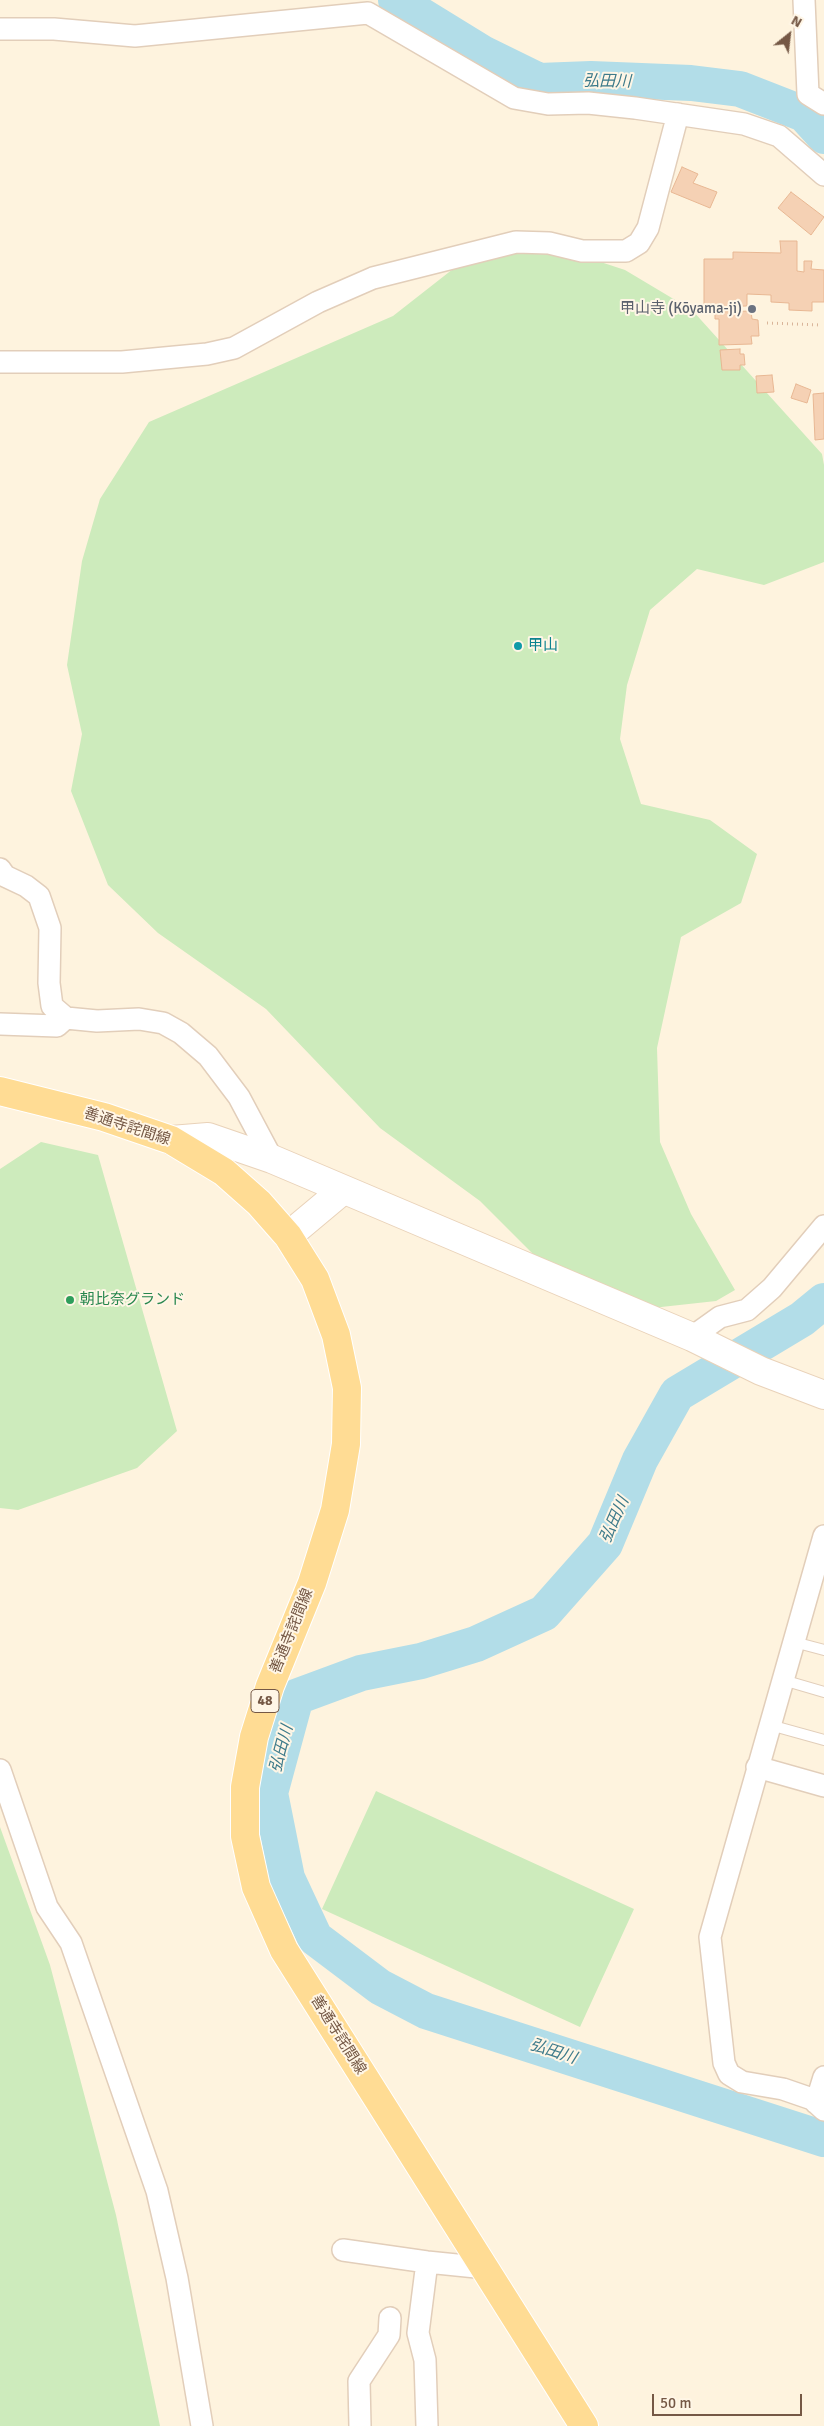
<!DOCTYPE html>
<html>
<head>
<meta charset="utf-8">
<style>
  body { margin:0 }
  #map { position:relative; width:824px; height:2426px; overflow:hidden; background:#fef3de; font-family:Signika,sans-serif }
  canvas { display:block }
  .north { position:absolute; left:764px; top:10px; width:50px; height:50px; -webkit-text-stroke:4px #fff6e6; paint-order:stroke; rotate:29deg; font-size:14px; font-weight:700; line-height:20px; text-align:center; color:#755845 }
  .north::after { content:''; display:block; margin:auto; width:18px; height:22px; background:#755845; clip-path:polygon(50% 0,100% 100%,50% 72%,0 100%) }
  .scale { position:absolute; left:652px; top:2394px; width:150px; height:22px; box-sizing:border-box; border:2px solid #755845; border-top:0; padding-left:6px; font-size:15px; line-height:18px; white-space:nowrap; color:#755845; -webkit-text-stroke:4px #fff6e6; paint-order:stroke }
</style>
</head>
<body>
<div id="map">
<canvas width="824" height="2426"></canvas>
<div class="north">N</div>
<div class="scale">50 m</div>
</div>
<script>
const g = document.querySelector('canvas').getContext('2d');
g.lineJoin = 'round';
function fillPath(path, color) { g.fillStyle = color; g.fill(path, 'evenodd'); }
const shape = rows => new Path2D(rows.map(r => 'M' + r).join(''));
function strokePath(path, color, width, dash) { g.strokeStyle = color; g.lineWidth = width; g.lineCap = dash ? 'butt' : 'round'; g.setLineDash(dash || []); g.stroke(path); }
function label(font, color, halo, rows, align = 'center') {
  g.font = font + ' Signika,"Noto Sans JP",sans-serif'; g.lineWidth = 4; g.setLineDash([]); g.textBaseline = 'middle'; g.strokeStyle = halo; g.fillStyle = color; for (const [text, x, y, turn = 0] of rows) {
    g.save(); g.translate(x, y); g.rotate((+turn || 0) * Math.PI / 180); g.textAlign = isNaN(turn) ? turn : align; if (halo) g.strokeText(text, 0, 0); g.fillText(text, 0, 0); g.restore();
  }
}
fillPath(shape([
  [512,245,558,248,625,270,692,310,822,454,824,465,824,562,764,585,697,569,650,610,627,685,620,739,641,804,710,820,757,854,741,903,681,937,657,1048,660,1142,691,1214,735,1290,716,1301,652,1308,533,1254,480,1201,380,1128,266,1009,158,933,108,885,71,791,82,734,67,665,82,561,100,499,149,422,393,316,453,269],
  [41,1142,98,1155,177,1431,137,1468,18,1510,0,1508,0,1169],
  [376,1791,634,1909,580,2027,322,1909],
  [0,1827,50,1965,116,2215,160,2426,0,2426]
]), '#cdebbc');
strokePath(shape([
  [396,0,484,54,539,81,591,79,691,83,740,89,804,114,824,136],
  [824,1301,802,1319,677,1394,640,1460,605,1544,544,1613,476,1644,421,1661,361,1673,296,1697,270,1793,287,1878,315,1938,380,1987,426,2011,824,2139]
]), '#b2dde8', 36);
const building = shape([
  [682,167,698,174,693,183,717,192,710,208,671,192,682,167],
  [791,192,824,217,811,235,778,208,791,192],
  [780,241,797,241,797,271,804,272,804,261,812,261,811,269,824,270,824,302,812,302,812,311,789,310,789,303,771,302,771,295,747,294,747,306,704,307,704,259,733,259,733,252,781,253,780,241],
  [751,311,752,319,758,320,759,336,751,336,752,344,719,345,719,319,715,319,715,312,751,311],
  [740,349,740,354,744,354,745,365,740,365,740,370,722,370,720,350,740,349],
  [772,375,774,392,757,393,756,376,772,375],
  [796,384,811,390,807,403,791,398,796,384],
  [824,393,824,439,815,440,813,394,824,393]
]);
fillPath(building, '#f5d1b4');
strokePath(building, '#e8b793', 1);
const lane = shape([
  [794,1642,824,1650],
  [783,1680,824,1692],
  [770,1725,824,1740]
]);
const street = shape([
  [804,0,808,94,824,104],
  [0,29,54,29,135,36,368,13,514,98,548,104,588,103,635,108,744,124,779,136,824,175],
  [0,362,122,362,207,354,234,348,318,302,373,278,516,242,549,243,582,251,626,251,639,243,648,228,678,114],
  [0,869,5,876,26,886,39,896,50,928,49,983,52,1006,66,1018,97,1021,139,1019,163,1023,181,1033,208,1056,239,1097,272,1159],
  [0,1024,57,1026,66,1018],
  [692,1337,720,1317,747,1310,772,1288,824,1226],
  [824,1536,710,1937,724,2063,729,2074,742,2082,783,2089,812,2099,824,2110],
  [757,1767,824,1786],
  [0,1770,47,1907,71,1943,157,2191,177,2278,202,2426],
  [816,2103,824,2077],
  [343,2250,427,2262,486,2268],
  [427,2262,418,2333,425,2360,427,2426],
  [360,2426,359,2381,389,2335,390,2318]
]);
const secondary = shape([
  [171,1140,208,1137,272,1159,692,1337,761,1371,824,1395],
  [288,1236,343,1190]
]);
const primary = shape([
  [0,1091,104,1117,171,1140,224,1172,259,1203,288,1236,315,1279,336,1335,347,1388,346,1444,335,1510,312,1583,270,1686,254,1737,245,1787,245,1836,256,1887,284,1950,584,2426]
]);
strokePath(lane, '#e2ceba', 12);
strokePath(street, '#e2ceba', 24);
strokePath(secondary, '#e9d2b9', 30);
strokePath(primary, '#fff', 30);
strokePath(shape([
  [767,323,821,325]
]), '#d9b498', 3, [1, 4]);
strokePath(lane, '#fff', 10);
strokePath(street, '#fff', 21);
strokePath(secondary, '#fff', 28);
strokePath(primary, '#ffdc94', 28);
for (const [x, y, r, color] of [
  [752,309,5,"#6b7280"],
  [518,646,5,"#0f9aa8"],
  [70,1300,5,"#2e9e5b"]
]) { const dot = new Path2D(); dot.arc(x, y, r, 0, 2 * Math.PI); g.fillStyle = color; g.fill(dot); strokePath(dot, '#fff6e6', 2); }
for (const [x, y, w] of [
  [265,1701,28]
]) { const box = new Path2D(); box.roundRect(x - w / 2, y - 11.5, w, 23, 4); g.fillStyle = '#fff6e6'; g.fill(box); strokePath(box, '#755845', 1); }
label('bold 14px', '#755845', null, [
  ["48",265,1701]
]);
label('15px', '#5b616d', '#fff6e6', [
  ["甲山寺 (Kōyama-ji)",742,309]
], 'right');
label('15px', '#0d838f', '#fff6e6', [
  ["甲山",528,646]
], 'left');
label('15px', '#755845', '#fff6e6', [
  ["善通寺詫間線",127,1127,18],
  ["善通寺詫間線",292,1631,-68],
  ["善通寺詫間線",338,2035,58]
]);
label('15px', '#27864d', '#fff6e6', [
  ["朝比奈グランド",80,1300]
], 'left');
label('italic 16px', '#3d7a8a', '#fff6e6', [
  ["弘田川",607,82,1],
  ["弘田川",615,1520,-66],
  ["弘田川",282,1749,-75],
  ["弘田川",553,2052,18]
]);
</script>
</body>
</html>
